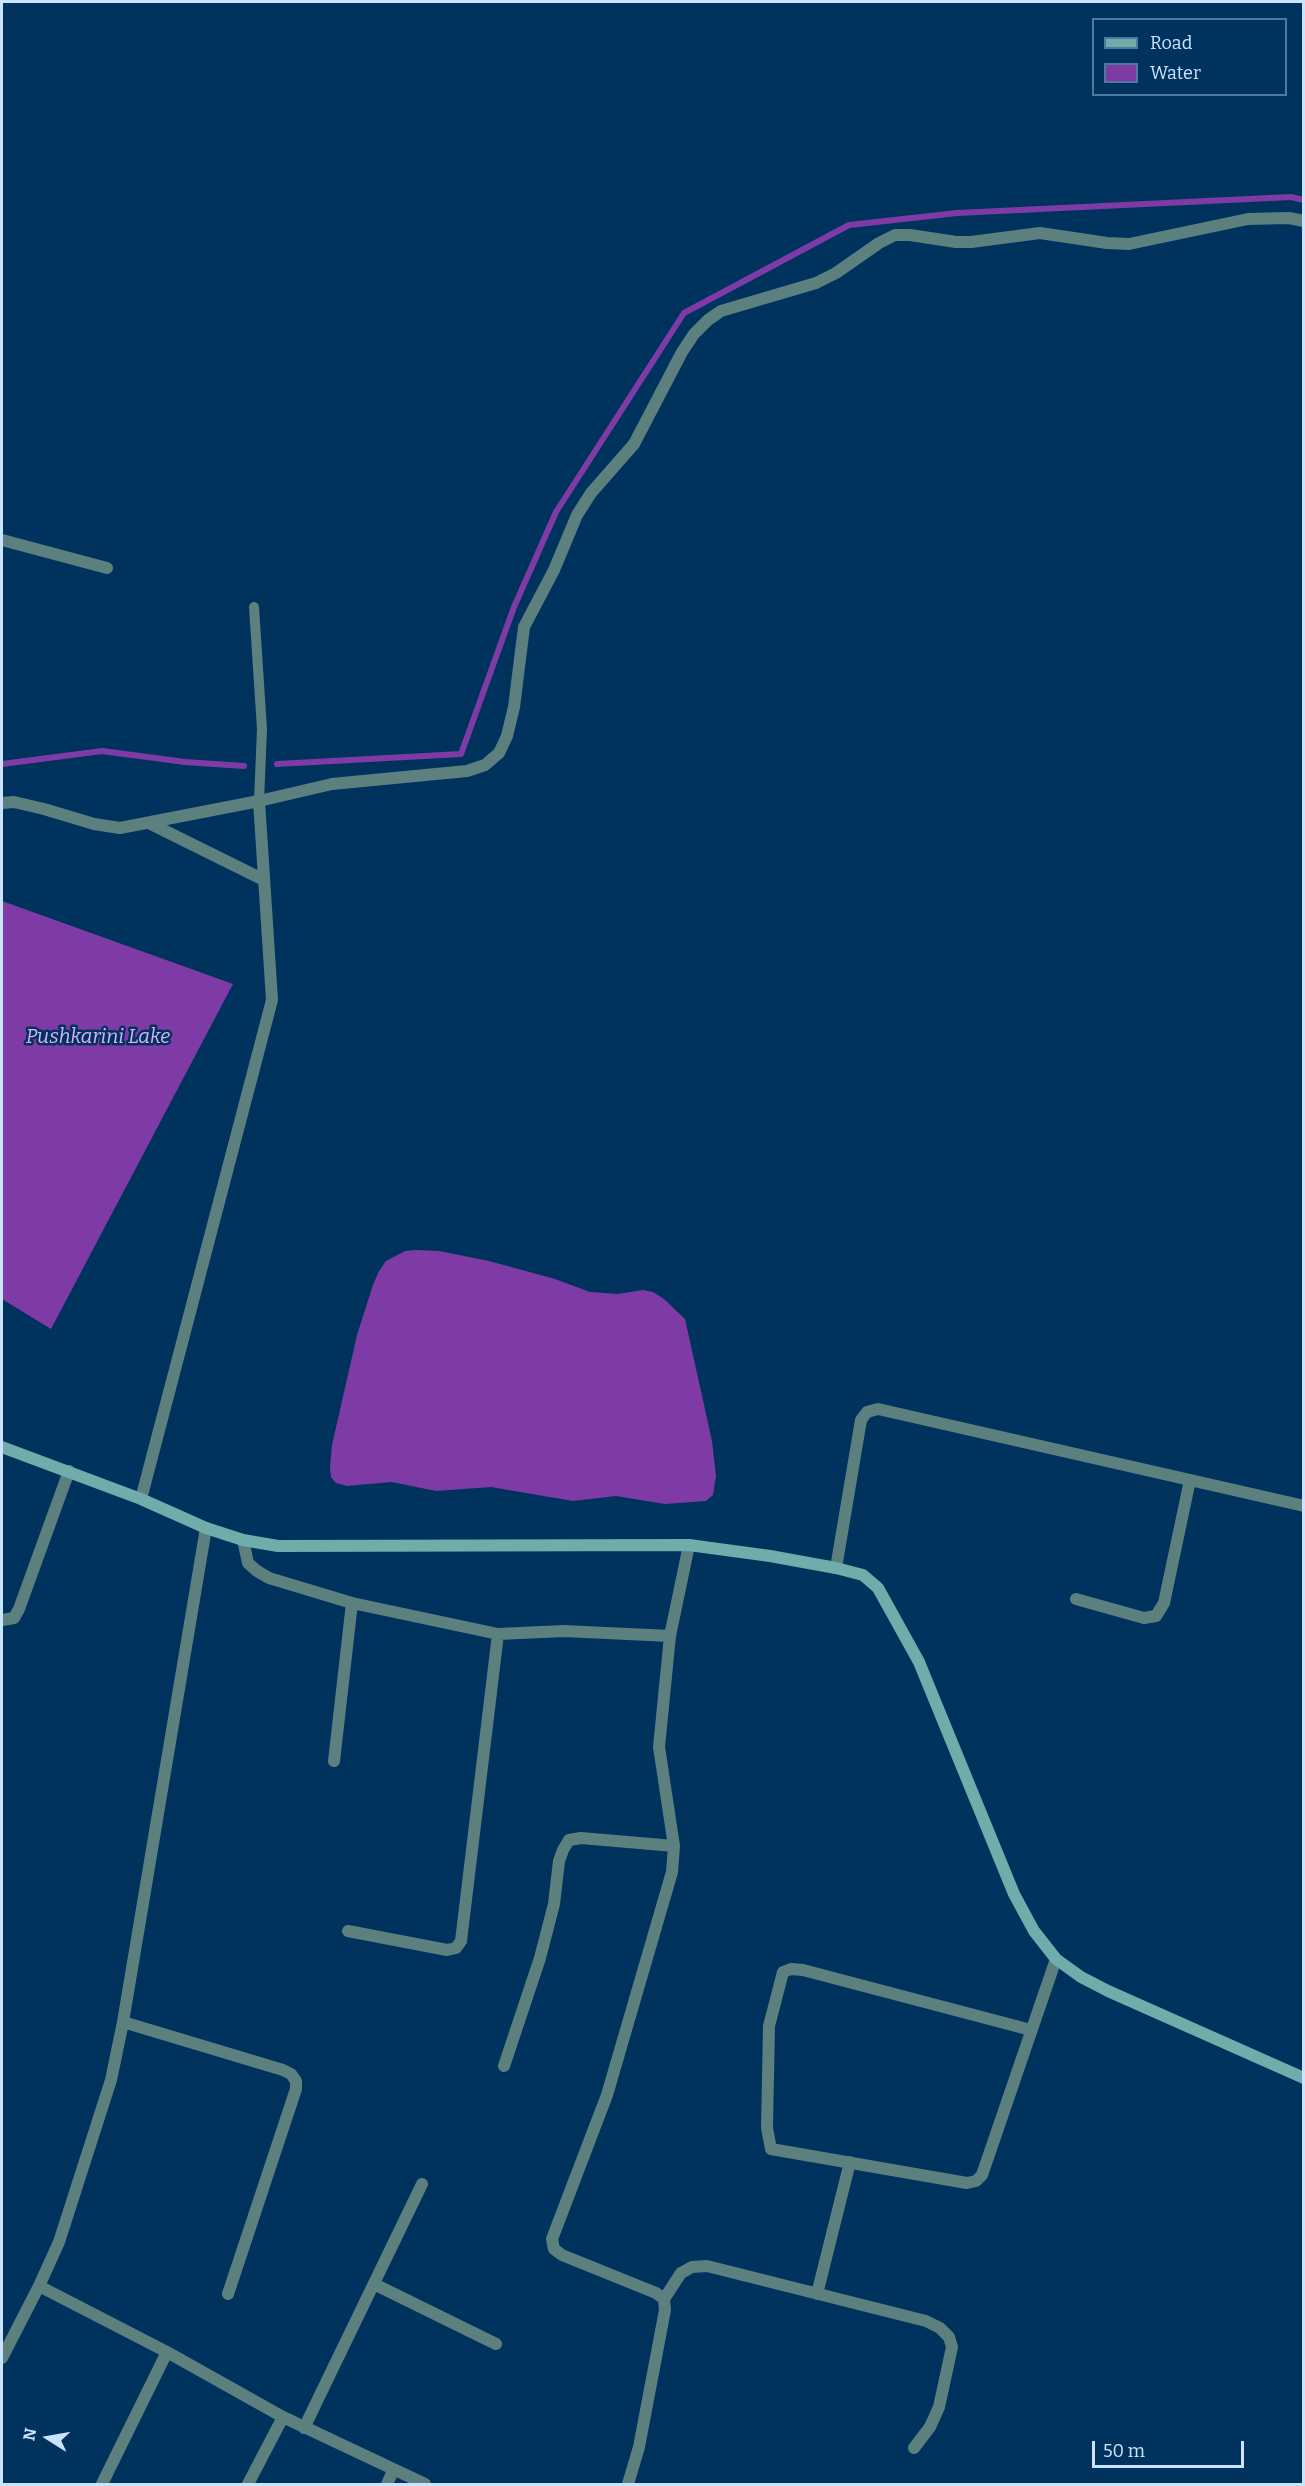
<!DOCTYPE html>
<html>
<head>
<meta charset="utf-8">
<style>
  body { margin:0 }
  #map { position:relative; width:1305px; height:2486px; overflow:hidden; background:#00325e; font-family:Bitter,serif }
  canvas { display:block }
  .frame { position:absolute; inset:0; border:3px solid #cae3fe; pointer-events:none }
  .legend { position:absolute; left:1092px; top:18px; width:195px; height:78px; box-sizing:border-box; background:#00325e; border:2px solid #51799e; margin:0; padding:8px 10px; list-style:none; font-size:18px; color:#cae3fe }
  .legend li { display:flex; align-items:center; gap:12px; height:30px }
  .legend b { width:30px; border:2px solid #51799e }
  .north { position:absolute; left:18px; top:2408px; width:60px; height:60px; -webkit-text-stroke:4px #00325e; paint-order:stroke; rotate:281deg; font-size:16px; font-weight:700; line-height:24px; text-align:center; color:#cae3fe }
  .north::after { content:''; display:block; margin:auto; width:21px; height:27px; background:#cae3fe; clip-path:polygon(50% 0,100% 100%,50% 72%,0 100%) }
  .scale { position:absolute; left:1092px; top:2441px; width:152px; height:27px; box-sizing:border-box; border:3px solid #cae3fe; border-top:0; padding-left:8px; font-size:18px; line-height:21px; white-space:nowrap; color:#cae3fe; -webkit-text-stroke:4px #00325e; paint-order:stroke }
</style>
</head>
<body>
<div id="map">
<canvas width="1305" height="2486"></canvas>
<div class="frame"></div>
<ul class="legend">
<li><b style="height:8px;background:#70aca9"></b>Road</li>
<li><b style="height:16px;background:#7f3ba5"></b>Water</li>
</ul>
<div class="north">N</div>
<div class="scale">50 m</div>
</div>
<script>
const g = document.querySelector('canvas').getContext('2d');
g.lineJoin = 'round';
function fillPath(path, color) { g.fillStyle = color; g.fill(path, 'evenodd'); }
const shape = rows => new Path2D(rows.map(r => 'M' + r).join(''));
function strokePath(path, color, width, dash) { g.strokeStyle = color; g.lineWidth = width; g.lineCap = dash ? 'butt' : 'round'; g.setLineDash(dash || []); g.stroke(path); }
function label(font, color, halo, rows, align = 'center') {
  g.font = font + ' Bitter,serif'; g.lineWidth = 5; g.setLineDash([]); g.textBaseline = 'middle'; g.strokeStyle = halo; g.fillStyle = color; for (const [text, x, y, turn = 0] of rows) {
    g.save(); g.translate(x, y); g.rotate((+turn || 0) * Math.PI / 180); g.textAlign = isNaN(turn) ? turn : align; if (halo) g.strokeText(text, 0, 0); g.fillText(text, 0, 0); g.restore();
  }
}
fillPath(shape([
  [2,901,233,984,51,1329,2,1299],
  [416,1250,439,1251,489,1261,555,1279,590,1292,618,1294,643,1290,653,1292,664,1299,685,1319,712,1441,716,1476,713,1495,706,1501,665,1504,616,1496,573,1501,491,1487,436,1491,392,1482,347,1486,336,1483,331,1477,330,1467,332,1445,357,1335,373,1285,379,1271,386,1261,405,1251]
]), '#7f3ba5');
strokePath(shape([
  [2,764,102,751,185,762,244,766],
  [277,764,461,754,514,607,556,512,684,313,849,225,957,213,1291,197,1304,200]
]), '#7f3ba5', 6);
strokePath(shape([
  [254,607,262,729,259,801]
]), '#5b807e', 10);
strokePath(shape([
  [2,540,107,568],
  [259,801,332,784,467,771,485,765,499,753,507,736,514,707,524,627,554,570,577,515,591,493,634,444,682,352,694,334,708,320,721,311,816,283,836,273,879,243,895,235,910,235,956,242,971,242,1040,233,1107,243,1129,244,1248,219,1289,218,1304,221],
  [2,803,14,802,44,809,94,824,120,828,259,801,272,1000,141,1499],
  [149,823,264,880],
  [243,1540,248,1563,257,1571,269,1578,352,1603,334,1761],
  [836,1568,861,1420,867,1412,878,1409,1304,1506],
  [1076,1599,1144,1618,1156,1616,1164,1603,1190,1480],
  [352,1603,498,1634,564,1631,670,1636],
  [2,1620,14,1618,19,1609,69,1471],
  [348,1931,447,1950,456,1948,461,1941,498,1634],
  [123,2022,283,2070,291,2074,296,2081,296,2089,228,2294],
  [1031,2030,803,1970,791,1969,783,1972,769,2026,767,2128,771,2149,967,2183,976,2181,982,2175,1056,1959],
  [504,2066,540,1958,554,1904,559,1861,563,1850,569,1840,581,1838,674,1846],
  [374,2284,496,2344],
  [39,2286,167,2352,283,2417,248,2484],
  [817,2294,850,2162],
  [664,2299,681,2273,692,2267,707,2266,926,2321,940,2328,949,2337,952,2347,939,2407,930,2427,914,2448],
  [2,2358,39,2286,59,2242,111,2080,123,2022,206,1528],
  [283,2417,425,2484],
  [304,2428,422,2184],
  [102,2484,167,2352],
  [387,2484,393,2471],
  [628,2484,639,2447,665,2310,664,2299,656,2293,562,2255,554,2249,552,2239,607,2095,672,1872,674,1846,659,1747,670,1636,689,1545]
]), '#5b807e', 12);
strokePath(shape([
  [2,1447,141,1499,206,1528,243,1540,278,1546,689,1545,770,1556,836,1568,863,1575,878,1588,919,1662,1014,1894,1034,1931,1056,1959,1081,1977,1108,1991,1304,2078]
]), '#70aca9', 12);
label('italic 20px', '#deaefd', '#00325e', [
  ["Pushkarini Lake",98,1037]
]);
</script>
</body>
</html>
